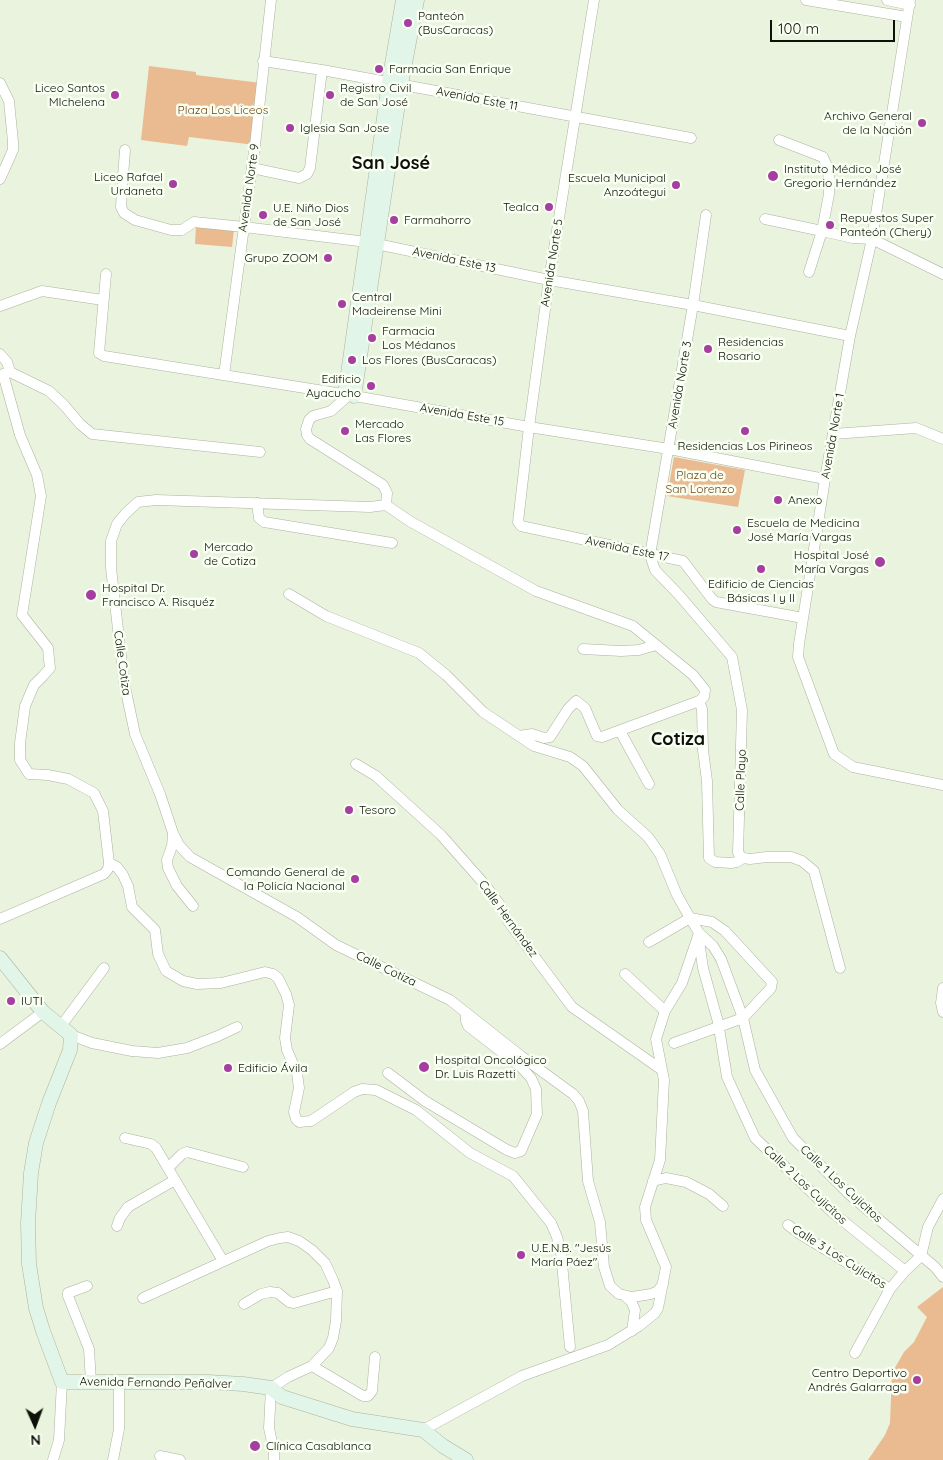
<!DOCTYPE html>
<html>
<head>
<meta charset="utf-8">
<style>
  body { margin:0 }
  #map { position:relative; width:943px; height:1460px; overflow:hidden; background:#eaf3de; font-family:Quicksand,sans-serif }
  canvas { display:block }
  .north { position:absolute; left:10px; top:1400px; width:50px; height:50px; -webkit-text-stroke:4px #f9fff2; paint-order:stroke; rotate:178deg; font-size:14px; font-weight:700; line-height:20px; text-align:center; color:#0e110a }
  .north::after { content:''; display:block; margin:auto; width:18px; height:22px; background:#0e110a; clip-path:polygon(50% 0,100% 100%,50% 72%,0 100%) }
  .scale { position:absolute; left:770px; top:20px; width:125px; height:22px; box-sizing:border-box; border:2px solid #0e110a; border-top:0; padding-left:6px; font-size:15px; line-height:18px; white-space:nowrap; color:#0e110a; -webkit-text-stroke:4px #f9fff2; paint-order:stroke }
</style>
</head>
<body>
<div id="map">
<canvas width="943" height="1460"></canvas>
<div class="north">N</div>
<div class="scale">100 m</div>
</div>
<script>
const g = document.querySelector('canvas').getContext('2d');
g.lineJoin = 'round';
function fillPath(path, color) { g.fillStyle = color; g.fill(path, 'evenodd'); }
const shape = rows => new Path2D(rows.map(r => 'M' + r).join(''));
function strokePath(path, color, width, dash) { g.strokeStyle = color; g.lineWidth = width; g.lineCap = dash ? 'butt' : 'round'; g.setLineDash(dash || []); g.stroke(path); }
function label(font, color, halo, rows, align = 'center') {
  g.font = font + ' Quicksand,sans-serif'; g.lineWidth = 5; g.setLineDash([]); g.textBaseline = 'middle'; g.strokeStyle = halo; g.fillStyle = color; for (const [text, x, y, turn = 0] of rows) {
    g.save(); g.translate(x, y); g.rotate((+turn || 0) * Math.PI / 180); g.textAlign = isNaN(turn) ? turn : align; if (halo) g.strokeText(text, 0, 0); g.fillText(text, 0, 0); g.restore();
  }
}
fillPath(shape([
  [149,66,196,72,196,75,261,83,255,145,189,137,187,146,141,140],
  [196,226,234,230,232,247,195,244],
  [674,457,745,470,738,507,667,496],
  [943,1287,943,1460,868,1460,885,1435,890,1423,892,1373,904,1352,914,1342,927,1317,917,1307]
]), '#eaba90');
const minor = shape([
  [594,0,549,280,529,427,518,522,521,526,683,561,712,599,716,602,803,618],
  [806,0,907,17],
  [887,0,910,5],
  [910,0,872,239,850,336,825,479,799,644,798,657,834,754,853,767,943,785],
  [263,61,322,70,691,138],
  [0,83,9,101,13,142,13,150,0,179],
  [779,140,823,157,829,171,829,194,822,231,853,238,872,239,943,274],
  [125,150,122,190,121,207,124,213,135,220,171,230,182,230,194,222,244,227,367,242,549,280,693,305,850,336],
  [252,168,299,178,307,174,310,168,322,70],
  [706,215,693,305,650,555,655,570,679,595,732,657,742,710,738,853,743,858,750,859,767,857,791,857,802,861,814,871,840,968],
  [765,219,822,231,809,272],
  [106,274,99,353,104,356,349,395,529,427,669,449,825,479],
  [0,306,42,291,103,300],
  [0,354,7,362,10,372],
  [224,375,255,145,271,0],
  [349,395,331,411,313,416,309,420,306,429,307,435,310,439,383,485,387,493,386,505],
  [833,434,916,428,943,439],
  [260,452,92,434,80,424,64,405,49,391,10,372,3,374,20,435,37,475,41,496,22,615,48,648,49,659,50,668,43,676,34,685,25,706,20,743,20,760,29,774,48,775,68,779,94,793,103,811,109,863,117,867,123,875,128,886,132,907,155,930,158,954,166,971,183,981,197,984,221,983,265,972,273,974,278,978,286,994,289,1005,285,1038,287,1050,297,1073,299,1088,294,1112,296,1119,299,1122,311,1121,354,1092,362,1089,376,1090,416,1110,470,1153,513,1176,551,1223,557,1237,561,1253,570,1347],
  [257,503,259,518,264,522,392,543],
  [386,505,370,507,156,500,138,502,126,513,117,524,111,541,111,568,124,682,135,734,160,794,173,833,179,845,190,857,297,917,336,945,450,1000,521,1056,573,1094,579,1101,583,1111,588,1181,600,1222,604,1267,610,1286,619,1294,632,1297,651,1294,658,1291,663,1284],
  [386,505,411,522,536,591,633,626,693,675,705,690,704,697,699,701,602,737,597,736,585,708,576,701,568,709,550,737,544,738,532,734,519,736],
  [289,594,326,616,419,653,446,675,483,712,534,746,570,757,583,766,618,810,648,837,660,854,677,895,690,918,699,933,713,946,721,959,743,1018,755,1070,793,1138,850,1195,935,1267,943,1277],
  [583,649,621,651,639,650,656,645],
  [699,701,702,709,703,750,707,781,709,858,715,862,731,863,737,862,743,858],
  [620,731,649,784],
  [356,764,376,776,441,835,486,886,500,905,508,921,572,1007,662,1070],
  [173,834,172,846,167,860,168,868,177,886,193,906],
  [0,919,104,874,108,869,109,863],
  [699,941,703,968,718,1022,727,1077,755,1138,832,1212,905,1271],
  [649,942,690,918,712,922,725,931,772,982,771,988,743,1018,674,1043],
  [625,974,665,1011],
  [943,988,941,1003,943,1012],
  [61,1026,104,968],
  [71,1035,92,1043,132,1051,158,1053,187,1048,218,1036,237,1027],
  [0,1044,43,1012],
  [388,1073,425,1101,507,1150,515,1153,521,1151,537,1114,536,1089,531,1078,521,1067,468,1026,466,1021,466,1013],
  [125,1138,151,1144,156,1148,223,1261],
  [168,1168,182,1154,187,1152,243,1167],
  [653,1181,666,1178,686,1182,709,1194,723,1206],
  [788,1225,800,1234,890,1289],
  [117,1226,120,1218,128,1207,175,1180],
  [87,1286,68,1293,68,1296,89,1349,91,1382],
  [626,1297,631,1301,635,1310,632,1331],
  [143,1298,268,1241,280,1238,288,1237,299,1241,312,1250,325,1263,333,1280,337,1291,336,1321,333,1338,329,1348,312,1366,288,1377,271,1388,269,1428,274,1452,274,1460],
  [244,1304,261,1294,270,1292,278,1293,289,1302,294,1303,337,1291],
  [855,1353,890,1289,905,1271,921,1256,928,1227,943,1199],
  [312,1366,363,1396,368,1396,372,1391,375,1357],
  [423,1430,522,1376,608,1345,639,1326,655,1313,658,1308,666,1267,646,1220,645,1207,660,1160,664,1080,656,1039,665,1011,682,983,699,933],
  [160,1456,180,1460],
  [53,1460,59,1440,62,1382],
  [113,1460,119,1429,119,1383]
]);
const secondary = shape([
  [346,388,389,82,403,0],
  [354,396,401,84,417,0],
  [0,958,43,1012,71,1035,70,1050,49,1103,36,1143,31,1173,28,1223,29,1264,36,1308,43,1331,62,1382,208,1382,243,1384,271,1388,282,1397,352,1419,423,1430,443,1446,466,1460]
]);
strokePath(minor, '#abb39f', 11);
strokePath(secondary, '#abb39f', 15);
strokePath(minor, '#fff', 10);
strokePath(secondary, '#e1f5e8', 14);
for (const [x, y, r, color] of [
  [408,23,5,"#a63ea1"],
  [379,69,5,"#a63ea1"],
  [115,95,5,"#a63ea1"],
  [330,95,5,"#a63ea1"],
  [922,123,5,"#a63ea1"],
  [290,128,5,"#a63ea1"],
  [773,176,6,"#a63ea1"],
  [173,184,5,"#a63ea1"],
  [676,185,5,"#a63ea1"],
  [549,207,5,"#a63ea1"],
  [263,215,5,"#a63ea1"],
  [394,220,5,"#a63ea1"],
  [830,225,5,"#a63ea1"],
  [328,258,5,"#a63ea1"],
  [342,304,5,"#a63ea1"],
  [372,338,5,"#a63ea1"],
  [708,349,5,"#a63ea1"],
  [352,360,5,"#a63ea1"],
  [371,386,5,"#a63ea1"],
  [345,431,5,"#a63ea1"],
  [745,431,5,"#a63ea1"],
  [778,500,5,"#a63ea1"],
  [737,530,5,"#a63ea1"],
  [194,554,5,"#a63ea1"],
  [880,562,6,"#a63ea1"],
  [761,569,5,"#a63ea1"],
  [91,595,6,"#a63ea1"],
  [349,810,5,"#a63ea1"],
  [355,879,5,"#a63ea1"],
  [11,1001,5,"#a63ea1"],
  [424,1067,6,"#a63ea1"],
  [228,1068,5,"#a63ea1"],
  [521,1255,5,"#a63ea1"],
  [917,1380,5,"#a63ea1"],
  [255,1446,6,"#a63ea1"]
]) { const dot = new Path2D(); dot.arc(x, y, r, 0, 2 * Math.PI); g.fillStyle = color; g.fill(dot); strokePath(dot, '#f9fff2', 2); }
label('12px', '#0e110a', '#f9fff2', [
  ["Panteón",418,16],
  ["(BusCaracas)",418,30],
  ["Farmacia San Enrique",389,69],
  ["Liceo Santos",105,88,"right"],
  ["MIchelena",105,102,"right"],
  ["Registro Civil",340,88],
  ["de San José",340,102],
  ["Archivo General",912,116,"right"],
  ["de la Nación",912,130,"right"],
  ["Iglesia San Jose",300,128],
  ["Instituto Médico José",784,169],
  ["Gregorio Hernández",784,183],
  ["Liceo Rafael",163,177,"right"],
  ["Urdaneta",163,191,"right"],
  ["Escuela Municipal",666,178,"right"],
  ["Anzoátegui",666,192,"right"],
  ["Tealca",539,207,"right"],
  ["U.E. Niño Dios",273,208],
  ["de San José",273,222],
  ["Repuestos Super",840,218],
  ["Panteón (Chery)",840,232],
  ["Farmahorro",404,220],
  ["Grupo ZOOM",318,258,"right"],
  ["Central",352,297],
  ["Madeirense Mini",352,311],
  ["Farmacia",382,331],
  ["Los Médanos",382,345],
  ["Residencias",718,342],
  ["Rosario",718,356],
  ["Los Flores (BusCaracas)",362,360],
  ["Edificio",361,379,"right"],
  ["Ayacucho",361,393,"right"],
  ["Mercado",355,424],
  ["Las Flores",355,438],
  ["Residencias Los Pirineos",745,446,"center"],
  ["Anexo",788,500],
  ["Escuela de Medicina",747,523],
  ["José María Vargas",747,537],
  ["Mercado",204,547],
  ["de Cotiza",204,561],
  ["Hospital José",869,555,"right"],
  ["María Vargas",869,569,"right"],
  ["Edificio de Ciencias",761,584,"center"],
  ["Básicas I y II",761,598,"center"],
  ["Hospital Dr.",102,588],
  ["Francisco A. Risquéz",102,602],
  ["Tesoro",359,810],
  ["Comando General de",345,872,"right"],
  ["la Policía Nacional",345,886,"right"],
  ["IUTI",21,1001],
  ["Hospital Oncológico",435,1060],
  ["Dr. Luis Razetti",435,1074],
  ["Edificio Ávila",238,1068],
  ["U.E.N.B. \"Jesús",531,1248],
  ["María Páez\"",531,1262],
  ["Centro Deportivo",907,1373,"right"],
  ["Andrés Galarraga",907,1387,"right"],
  ["Clínica Casablanca",266,1446]
], 'left');
label('12px', '#0e110a', '#f9fff2', [
  ["Avenida Este 11",477,99,11],
  ["Avenida Norte 9",249,188,-82],
  ["Avenida Este 13",454,260,12],
  ["Avenida Norte 5",552,263,-81],
  ["Avenida Norte 3",680,385,-80],
  ["Avenida Este 15",462,415,10],
  ["Avenida Norte 1",833,436,-80],
  ["Avenida Este 17",627,549,12],
  ["Calle Cotiza",122,663,82],
  ["Calle Playo",741,780,-88],
  ["Calle Hernández",508,919,54],
  ["Calle Cotiza",386,969,26],
  ["Calle 1 Los Cujicitos",841,1184,43],
  ["Calle 2 Los Cujicitos",805,1185,43],
  ["Calle 3 Los Cujicitos",839,1257,32],
  ["Avenida Fernando Peñalver",156,1383,1]
]);
label('12px', '#754616', '#f9fff2', [
  ["Plaza Los Liceos",223,110],
  ["Plaza de",700,475],
  ["San Lorenzo",700,489]
]);
label('bold 18px', '#0e110a', '#f9fff2', [
  ["San José",391,164],
  ["Cotiza",678,740]
]);
</script>
</body>
</html>
